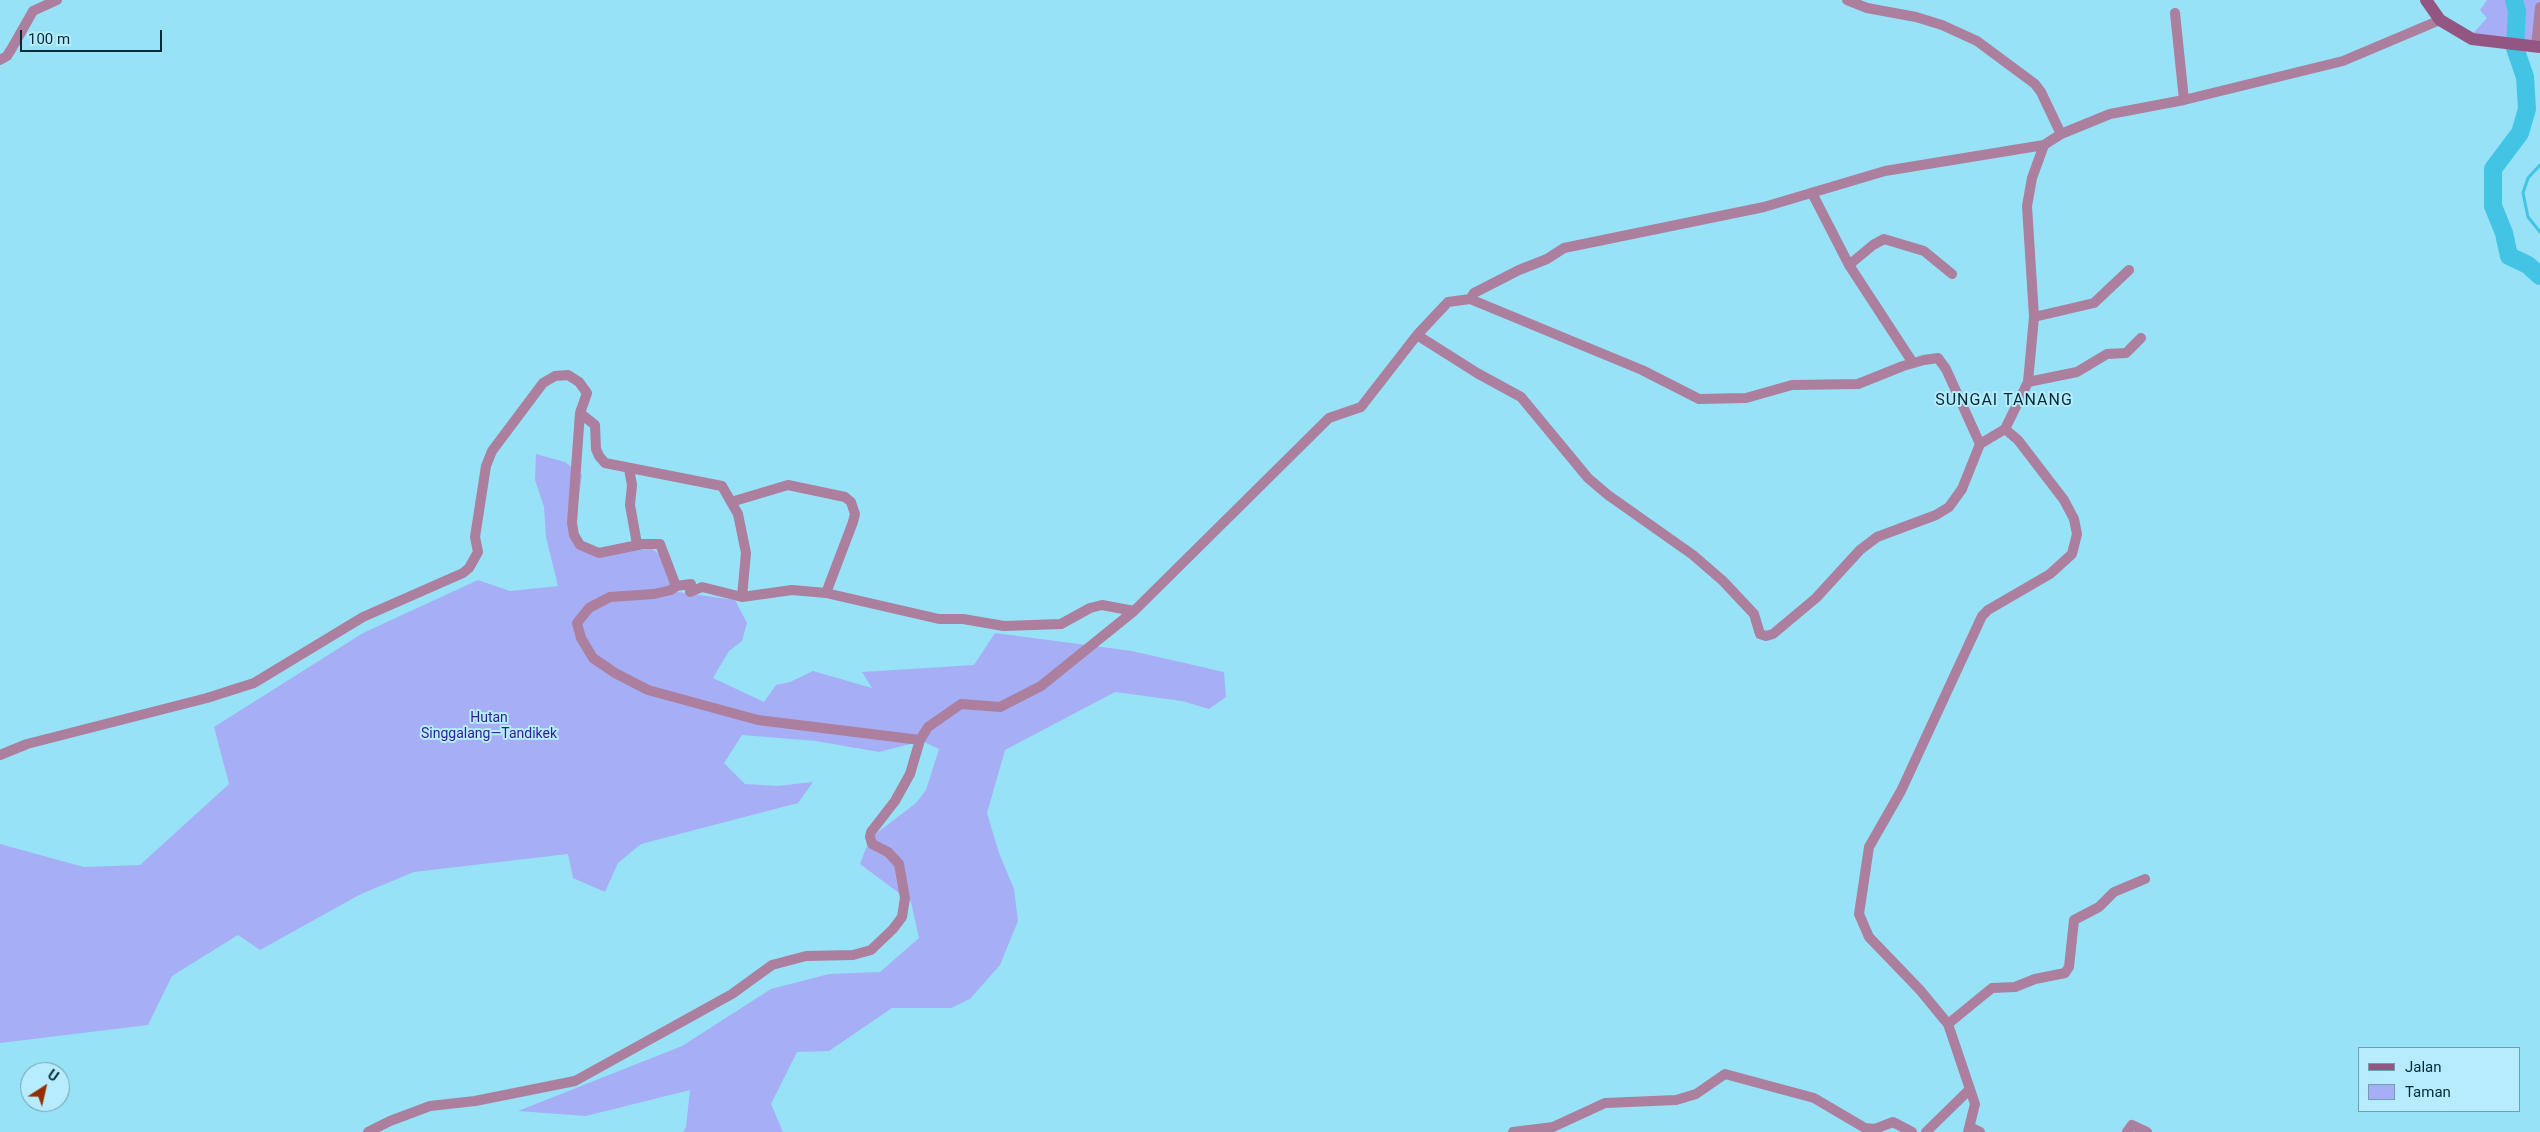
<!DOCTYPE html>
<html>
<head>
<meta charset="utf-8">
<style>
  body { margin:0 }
  #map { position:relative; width:2540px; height:1132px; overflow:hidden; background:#98e2f8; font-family:Roboto,sans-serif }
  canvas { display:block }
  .legend { position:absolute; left:2358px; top:1047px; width:162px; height:65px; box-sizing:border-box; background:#b6ecfd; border:1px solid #6d9fae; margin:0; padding:6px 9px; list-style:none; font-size:15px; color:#002c37 }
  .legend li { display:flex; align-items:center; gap:10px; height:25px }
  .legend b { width:25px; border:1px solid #6d9fae }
  .north { position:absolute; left:20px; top:1062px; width:50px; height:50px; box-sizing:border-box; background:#b6ecfd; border:1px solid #6d9fae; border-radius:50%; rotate:35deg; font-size:14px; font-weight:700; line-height:20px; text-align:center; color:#002c37 }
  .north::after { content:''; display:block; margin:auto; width:18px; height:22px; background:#942f02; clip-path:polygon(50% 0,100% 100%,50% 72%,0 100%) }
  .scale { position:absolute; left:20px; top:30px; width:142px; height:22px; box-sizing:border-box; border:2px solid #002c37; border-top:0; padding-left:6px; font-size:15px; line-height:18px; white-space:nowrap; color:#002c37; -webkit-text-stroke:4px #b6ecfd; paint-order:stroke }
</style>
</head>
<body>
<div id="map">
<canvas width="2540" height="1132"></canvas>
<ul class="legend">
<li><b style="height:6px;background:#935581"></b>Jalan</li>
<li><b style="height:14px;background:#a6aef6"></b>Taman</li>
</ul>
<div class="north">U</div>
<div class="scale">100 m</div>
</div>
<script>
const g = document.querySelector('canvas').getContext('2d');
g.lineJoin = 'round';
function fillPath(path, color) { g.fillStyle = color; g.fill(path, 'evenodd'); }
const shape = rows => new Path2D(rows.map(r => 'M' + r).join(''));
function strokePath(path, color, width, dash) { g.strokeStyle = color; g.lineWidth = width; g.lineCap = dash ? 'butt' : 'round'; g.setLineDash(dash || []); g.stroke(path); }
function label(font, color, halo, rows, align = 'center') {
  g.font = font + ' Roboto,sans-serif'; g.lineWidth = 4; g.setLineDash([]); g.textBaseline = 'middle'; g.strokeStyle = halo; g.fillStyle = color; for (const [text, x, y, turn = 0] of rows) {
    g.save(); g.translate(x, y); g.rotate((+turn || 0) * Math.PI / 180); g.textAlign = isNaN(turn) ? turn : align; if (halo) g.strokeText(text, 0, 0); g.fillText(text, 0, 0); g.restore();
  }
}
fillPath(shape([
  [2487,0,2540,0,2540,51,2466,41,2487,18,2480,10],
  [536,454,565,462,582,475,575,522,580,543,604,556,651,548,663,557,679,589,678,592,735,600,747,623,742,641,729,651,713,678,764,702,776,685,790,682,813,671,872,688,862,672,974,665,995,633,1132,651,1224,672,1226,697,1209,709,1182,701,1115,692,1005,750,987,813,999,853,1014,889,1018,921,1000,965,970,999,951,1008,892,1008,829,1051,797,1052,771,1104,783,1132,683,1132,686,1127,690,1090,586,1116,518,1111,682,1046,771,989,829,974,880,972,919,938,911,902,860,864,866,848,878,832,916,803,926,790,939,749,922,741,879,752,816,741,742,735,724,763,745,784,777,786,813,782,798,803,641,844,618,863,605,892,573,878,568,854,414,872,361,894,260,950,238,935,172,976,148,1025,0,1043,0,844,84,867,140,865,229,784,214,727,363,633,478,580,510,591,558,586,546,537,544,507,535,480]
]), '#a6aef6');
strokePath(shape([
  [2540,165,2528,178,2523,193,2528,217,2540,232]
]), '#42c4e5', 3);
strokePath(shape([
  [2514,0,2517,11,2515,48,2525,77,2527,109,2520,133,2493,169,2493,206,2504,233,2509,256,2528,265,2540,276]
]), '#42c4e5', 18);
strokePath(shape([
  [1847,0,1867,8,1916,17,1942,25,1977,41,2035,84,2041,92,2061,134],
  [2175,13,2184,100],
  [2536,47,2540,7],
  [0,60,7,56,12,48,33,11,57,0],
  [1812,193,1849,265,1913,363],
  [1849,265,1873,245,1884,239,1924,251,1952,274],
  [1470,299,1642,370,1699,399,1746,398,1792,385,1858,384,1903,366,1924,360,1938,358,1946,369,1980,444],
  [2034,317,2094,303,2129,270],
  [1417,335,1477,373,1521,397,1588,478,1608,495,1693,555,1723,581,1754,614,1760,634,1766,636,1773,634,1816,598,1860,550,1877,537,1936,515,1949,507,1962,489,1980,444,2005,429],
  [2028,382,2077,372,2107,354,2126,353,2141,338],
  [580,413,595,425,596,449,599,456,605,463,722,486,738,514,746,553,742,597],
  [629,469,632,485,630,505,637,544],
  [731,502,788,485,845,497,851,502,855,514,853,522,826,593],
  [676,586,671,590,654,594,610,597,589,608,577,623,581,638,593,658,615,673,648,690,758,720,920,740],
  [0,755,27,744,207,698,254,683,363,617,463,573,469,568,478,552,475,537,486,466,492,451,543,383,555,376,568,375,579,382,587,393,580,413,572,523,574,535,580,545,599,553,643,544,660,544,676,586,691,584,690,592,702,587,742,597,792,590,826,593,939,619,963,619,1004,626,1061,624,1090,608,1102,605,1134,611],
  [1948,1024,1992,988,2015,987,2035,979,2065,973,2069,967,2074,920,2099,907,2114,892,2145,879],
  [1970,1127,1980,1132],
  [368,1132,390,1121,430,1106,475,1101,575,1081,732,994,772,965,806,956,853,955,871,950,893,929,902,917,905,898,899,864,888,852,872,844,870,837,871,832,895,801,910,774,920,740,928,727,961,704,1000,707,1041,686,1134,611,1329,418,1361,407,1417,335,1448,302,1470,299,1474,293,1519,270,1547,259,1564,248,1764,207,1885,171,2044,145,2061,134,2110,114,2184,100,2343,61,2440,20],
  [1513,1132,1553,1127,1605,1103,1676,1100,1696,1094,1725,1074,1814,1098,1865,1128,1875,1129,1893,1122,1912,1132],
  [1926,1132,1970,1089],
  [1968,1132,1975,1104,1948,1024,1920,990,1869,937,1859,914,1869,847,1901,791,1982,616,1988,610,2050,574,2072,554,2077,534,2074,519,2064,500,2018,440,2005,429,2028,382,2034,317,2027,206,2032,178,2044,145],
  [2127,1132,2132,1125,2147,1132]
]), '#ab7f9d', 10);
strokePath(shape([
  [2426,0,2440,20,2472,39,2540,47]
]), '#935581', 12);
label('14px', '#301e95', '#b6ecfd', [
  ["Hutan",489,718],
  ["Singgalang—Tandikek",489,734]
]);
g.letterSpacing = '1px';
label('16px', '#002c37', '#b6ecfd', [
  ["SUNGAI TANANG",2004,401]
]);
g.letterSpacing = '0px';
</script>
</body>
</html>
